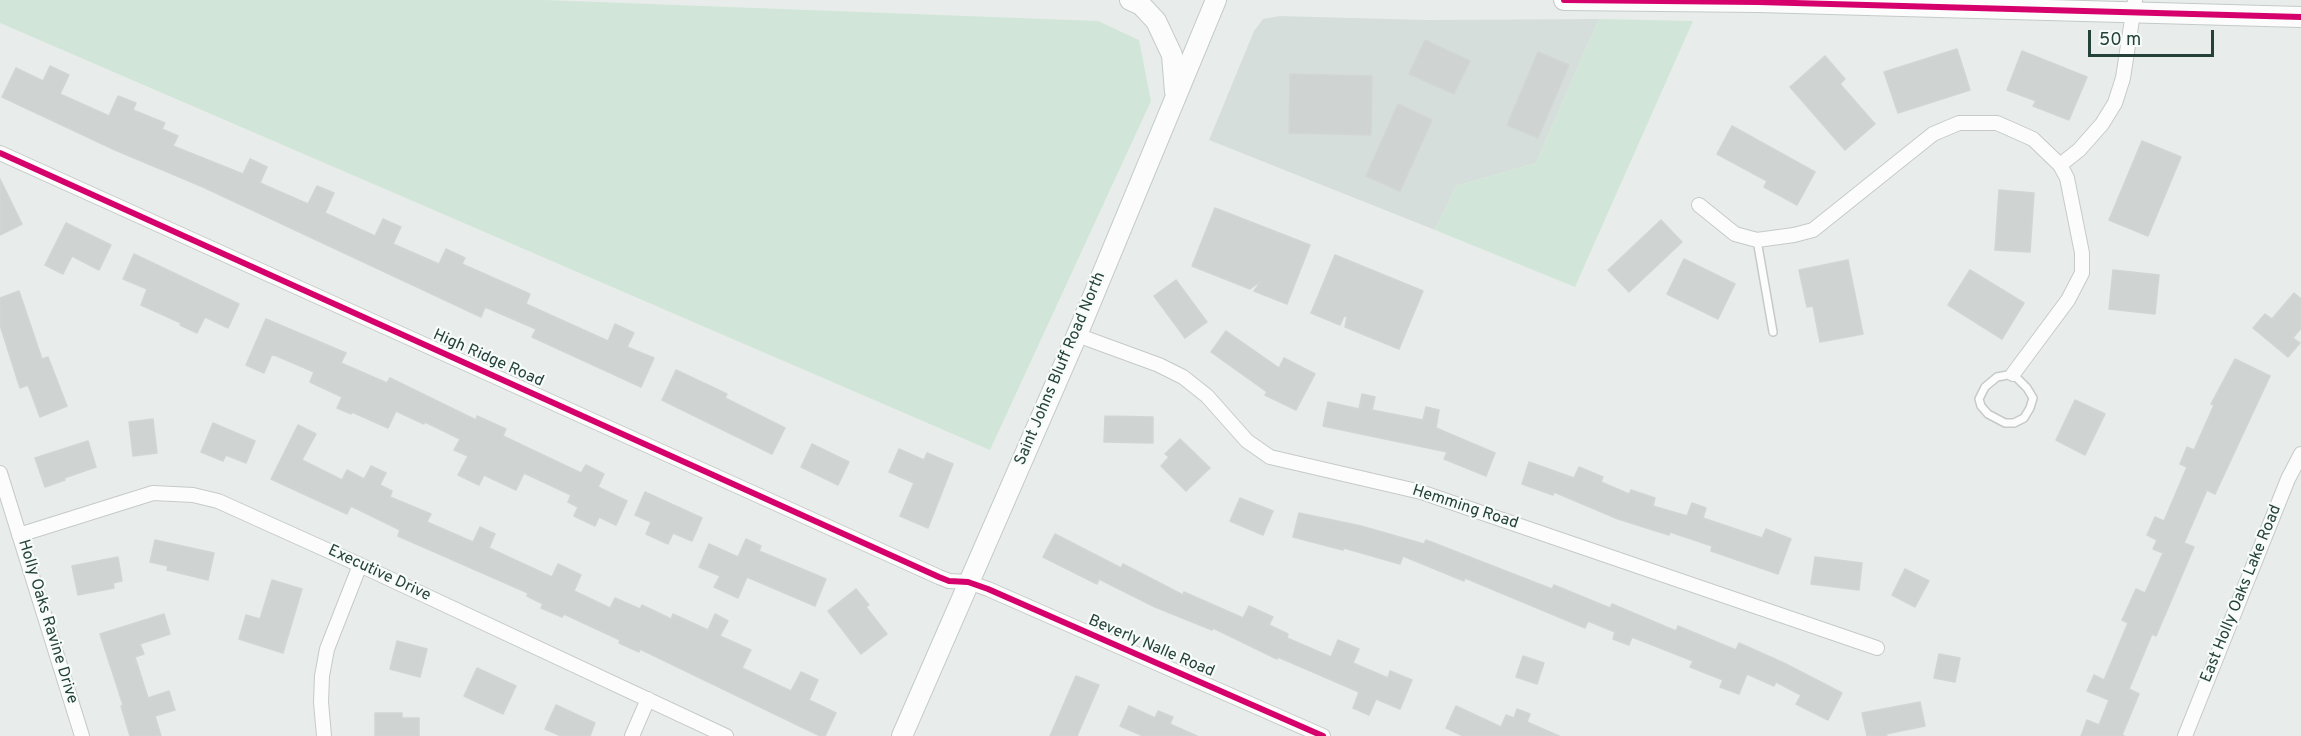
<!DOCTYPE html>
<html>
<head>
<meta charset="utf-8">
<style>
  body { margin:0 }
  #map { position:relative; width:2301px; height:736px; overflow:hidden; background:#e8edeb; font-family:Overpass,sans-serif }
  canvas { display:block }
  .scale { position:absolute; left:2088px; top:30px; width:126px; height:27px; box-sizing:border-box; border:3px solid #24423a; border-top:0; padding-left:8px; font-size:18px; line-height:21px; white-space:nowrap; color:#24423a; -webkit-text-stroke:4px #f7fbf9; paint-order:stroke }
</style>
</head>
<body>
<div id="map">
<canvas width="2301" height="736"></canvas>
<div class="scale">50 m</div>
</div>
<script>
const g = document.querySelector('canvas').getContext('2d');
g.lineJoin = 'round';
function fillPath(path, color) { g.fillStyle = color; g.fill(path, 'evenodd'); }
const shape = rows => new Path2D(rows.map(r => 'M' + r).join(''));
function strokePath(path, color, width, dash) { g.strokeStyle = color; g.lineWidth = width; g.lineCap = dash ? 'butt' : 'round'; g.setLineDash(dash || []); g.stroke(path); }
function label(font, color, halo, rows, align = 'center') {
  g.font = font + ' Overpass,sans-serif'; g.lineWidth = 4.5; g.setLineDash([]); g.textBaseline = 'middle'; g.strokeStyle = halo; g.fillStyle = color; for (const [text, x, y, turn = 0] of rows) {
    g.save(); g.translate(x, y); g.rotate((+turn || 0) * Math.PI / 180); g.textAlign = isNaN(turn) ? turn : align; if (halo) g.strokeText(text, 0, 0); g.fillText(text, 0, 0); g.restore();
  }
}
fillPath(shape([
  [1280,16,1427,20,1599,19,1536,163,1456,186,1435,230,1209,140,1254,31,1263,19]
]), '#d6dedb');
fillPath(shape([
  [0,0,545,0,1098,21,1139,40,1151,101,990,450,0,23],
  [1599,19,1693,21,1575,287,1435,230,1456,186,1536,163]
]), '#d1e6d8');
const building = shape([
  [1425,40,1470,61,1454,94,1409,74,1425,40],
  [1957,49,1970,90,1898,113,1884,72,1957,49],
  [2022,51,2087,77,2069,120,2033,106,2036,101,2007,90,2022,51],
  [1538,52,1569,65,1538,138,1507,125,1538,52],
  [1825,56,1845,79,1840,84,1875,124,1845,150,1790,87,1825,56],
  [50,66,69,75,60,94,109,116,118,96,136,103,133,110,165,123,162,129,178,136,173,146,243,174,250,159,267,167,260,183,308,204,317,186,334,193,325,213,375,236,383,219,401,227,393,244,439,264,446,249,465,258,462,264,530,294,526,304,608,341,615,324,634,333,627,347,654,358,641,387,532,337,536,329,485,307,481,317,203,187,115,150,2,97,16,68,43,81,50,66],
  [1290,74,1372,76,1371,135,1289,133,1290,74],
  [1398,104,1432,120,1400,191,1366,176,1398,104],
  [1732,126,1815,172,1797,205,1764,187,1767,181,1717,154,1732,126],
  [2142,141,2181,157,2148,236,2109,220,2142,141],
  [0,179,22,224,0,235,0,179],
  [1999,190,2034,193,2030,252,1995,250,1999,190],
  [1215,208,1310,245,1287,304,1254,291,1261,281,1250,289,1192,266,1215,208],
  [1661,220,1682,242,1629,292,1608,270,1661,220],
  [66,223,111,245,99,270,72,256,63,274,45,265,66,223],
  [134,254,239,304,228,328,205,317,197,333,180,325,181,323,141,305,147,289,123,279,134,254],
  [1335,255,1423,291,1399,349,1345,327,1347,317,1344,316,1340,325,1311,313,1335,255],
  [1684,259,1735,284,1718,319,1667,294,1684,259],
  [1848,260,1863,334,1820,342,1813,306,1807,307,1799,270,1848,260],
  [1970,270,2024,303,2002,339,1948,305,1970,270],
  [2113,270,2159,275,2155,314,2109,309,2113,270],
  [1176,280,1207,322,1185,338,1154,296,1176,280],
  [19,291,42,359,48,357,67,406,40,417,28,385,20,388,0,325,0,298,19,291],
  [2294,293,2301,299,2301,328,2293,338,2300,343,2288,357,2253,328,2265,314,2272,319,2294,293],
  [266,319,346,353,341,363,387,383,390,378,476,420,477,416,506,429,503,436,581,473,586,465,604,474,598,487,627,501,616,525,599,517,595,526,574,516,578,507,568,502,571,495,524,473,516,490,484,475,479,485,458,475,468,456,454,450,460,439,425,422,424,424,396,411,388,428,352,412,351,414,337,408,342,397,310,382,314,372,272,354,264,373,246,365,266,319],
  [1226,331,1279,368,1284,358,1315,374,1296,410,1265,395,1267,392,1211,352,1226,331],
  [2235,359,2270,376,2215,494,2207,490,2184,543,2194,547,2156,636,2152,634,2129,689,2139,694,2122,735,2124,736,2081,736,2087,720,2099,725,2109,700,2087,691,2094,675,2104,680,2128,623,2122,620,2136,589,2145,593,2163,553,2153,549,2157,540,2147,535,2155,517,2164,521,2187,467,2180,464,2187,447,2194,450,2214,405,2211,404,2235,359],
  [676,370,727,394,725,398,785,428,772,454,662,400,676,370],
  [1362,394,1375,397,1372,410,1423,420,1426,407,1439,410,1436,428,1495,453,1486,476,1444,459,1447,452,1323,426,1328,402,1359,409,1362,394],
  [2075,400,2105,414,2085,455,2056,440,2075,400],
  [1105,416,1153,417,1153,443,1104,442,1105,416],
  [153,419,157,453,133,456,129,422,153,419],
  [213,423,255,441,246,463,226,455,223,461,201,452,213,423],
  [298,425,316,434,302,460,342,480,347,470,364,479,371,466,386,473,380,485,392,491,390,497,431,514,427,522,473,542,480,527,495,534,489,548,552,577,558,564,581,575,574,591,610,608,615,598,640,609,642,605,671,619,673,614,708,630,715,614,728,621,720,636,751,650,742,668,791,691,801,672,818,680,809,700,836,713,825,736,820,736,640,649,639,652,619,643,620,640,564,614,562,617,541,608,543,604,527,596,528,593,398,536,400,530,351,506,347,514,271,479,298,425],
  [1180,439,1210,468,1186,491,1161,466,1169,457,1165,454,1180,439],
  [88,441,96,467,64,478,65,480,45,487,35,458,88,441],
  [812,444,849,462,838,485,801,467,812,444],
  [899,449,924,460,927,453,953,464,928,528,900,516,914,483,889,472,899,449],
  [1529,462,1574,478,1579,467,1603,477,1601,482,1629,494,1631,490,1655,498,1653,506,1687,516,1692,503,1706,508,1703,518,1762,538,1766,529,1791,539,1778,574,1711,551,1712,546,1670,532,1669,535,1618,519,1554,492,1553,495,1522,484,1529,462],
  [645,492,702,518,692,541,673,533,668,544,646,534,651,522,635,515,645,492],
  [1240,498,1273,511,1263,535,1230,521,1240,498],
  [1299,513,1361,526,1424,544,1426,540,1552,589,1554,585,1610,608,1612,604,1676,631,1678,626,1736,650,1739,643,1784,663,1842,693,1828,720,1796,704,1801,695,1776,682,1774,686,1747,674,1739,694,1720,687,1723,680,1690,667,1693,661,1632,637,1629,645,1613,639,1615,632,1588,621,1585,628,1465,578,1464,581,1403,556,1400,564,1344,548,1343,550,1293,537,1299,513],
  [1055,534,1121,568,1123,564,1183,595,1184,592,1243,618,1249,606,1273,617,1269,625,1288,634,1287,638,1331,657,1338,640,1359,649,1353,663,1388,678,1390,671,1412,680,1400,709,1376,699,1369,715,1353,708,1359,692,1278,657,1277,659,1213,628,1212,630,1155,607,1099,579,1097,584,1043,557,1055,534],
  [746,539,761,546,759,551,826,579,815,606,747,577,738,598,714,587,720,576,699,567,709,544,738,557,746,539],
  [155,540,214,553,208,580,167,570,168,566,150,562,155,540],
  [118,557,122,581,113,583,114,588,78,595,72,566,118,557],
  [1815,557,1862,563,1859,590,1811,584,1815,557],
  [1905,569,1929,581,1915,607,1892,595,1905,569],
  [272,580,302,589,283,653,239,639,246,615,260,619,272,580],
  [856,589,869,605,866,607,887,634,861,654,828,611,856,589],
  [164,614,170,634,140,644,144,654,135,657,148,698,169,691,175,710,155,716,161,736,130,736,121,706,123,705,100,634,164,614],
  [397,641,427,649,420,677,390,669,397,641],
  [1939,654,1960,658,1955,682,1934,678,1939,654],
  [1523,656,1544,663,1537,684,1516,677,1523,656],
  [477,668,516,686,503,714,464,696,477,668],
  [1076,676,1099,685,1077,736,1050,736,1076,676],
  [1920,702,1925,726,1886,734,1887,736,1867,736,1862,713,1920,702],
  [556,705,595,723,590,736,561,736,545,729,556,705],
  [1129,706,1155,718,1158,711,1173,717,1170,724,1197,736,1143,736,1120,726,1129,706],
  [1456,706,1501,727,1506,715,1514,718,1517,709,1530,714,1527,722,1559,736,1463,736,1446,728,1456,706],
  [375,713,402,713,402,718,419,718,419,736,375,736,375,713]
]);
fillPath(building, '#cfd4d2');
strokePath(building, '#d1d6d4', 1.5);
const lane = shape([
  [1757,240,1773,332],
  [2013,374,2027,388,2033,398,2030,408,2024,418,2014,423,2005,423,1988,414,1981,406,1979,399,1985,387,1997,377,2013,374]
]);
const street = shape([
  [0,153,939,577,949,581,968,582,988,589,1323,736],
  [2060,165,2079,150,2102,124,2115,103,2123,78,2135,0],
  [1699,205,1735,234,1757,240,1794,235,1813,230,1933,134,1959,123,1997,123,2033,139,2060,165,2067,178,2082,253,2082,273,2068,300,2013,374],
  [1077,335,1159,365,1183,377,1207,396,1247,441,1270,457,1421,492,1877,648],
  [0,473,82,736],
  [19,535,153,493,193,495,218,501,360,565,726,736],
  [324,736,321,702,322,676,327,649,360,565],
  [632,736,648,699],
  [2185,736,2288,479,2301,454]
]);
const secondary = shape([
  [1130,0,1141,5,1156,21,1172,55,1175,92],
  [1564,0,1758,2,2301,17],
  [902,736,1077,335,1216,0]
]);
strokePath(lane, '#c5cac8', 10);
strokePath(street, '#c5cac8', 16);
strokePath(secondary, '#c3cbc8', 22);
strokePath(lane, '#fcfcfc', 7);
strokePath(street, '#fcfcfc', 14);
strokePath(secondary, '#fcfcfc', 20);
strokePath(shape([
  [1564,0,1758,2,2301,17],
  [0,153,939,577,949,581,968,582,988,589,1323,736]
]), '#d6006c', 6);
label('16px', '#24423a', '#f7fbf9', [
  ["High Ridge Road",488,359,24],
  ["Saint Johns Bluff Road North",1061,369,-67],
  ["Hemming Road",1465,508,18],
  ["Executive Drive",379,574,25],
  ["East Holly Oaks Lake Road",2242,594,-68],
  ["Holly Oaks Ravine Drive",47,622,73],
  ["Beverly Nalle Road",1151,647,23]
]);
</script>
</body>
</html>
